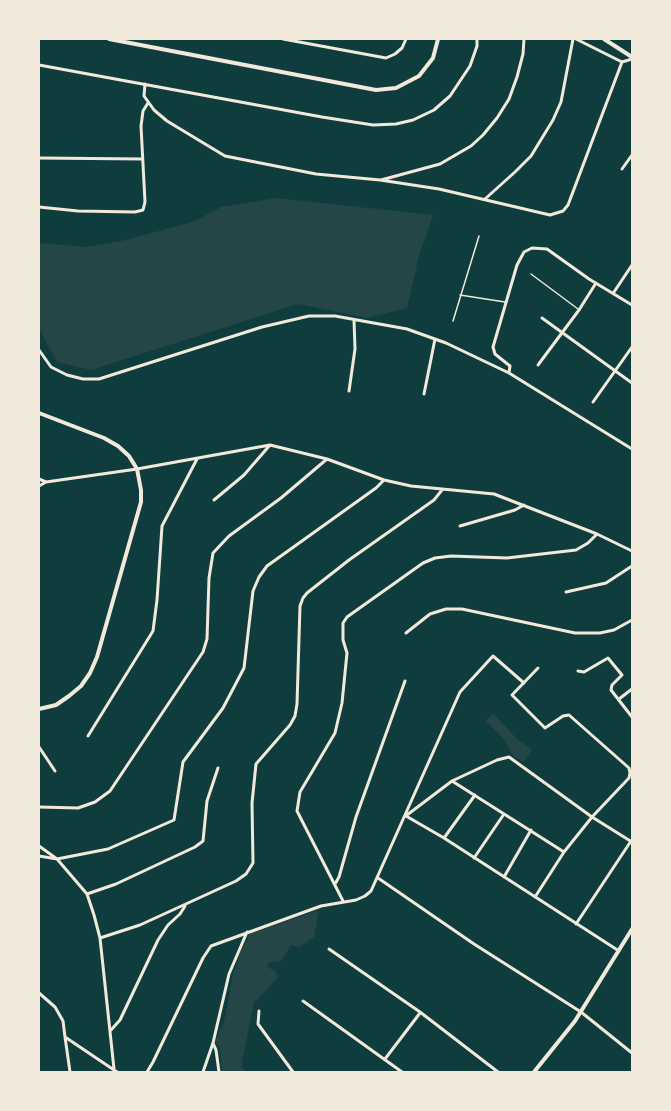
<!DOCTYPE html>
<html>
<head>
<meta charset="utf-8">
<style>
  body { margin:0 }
  #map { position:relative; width:671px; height:1111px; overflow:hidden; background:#0f3d3e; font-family:Roboto,sans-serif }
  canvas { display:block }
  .frame { position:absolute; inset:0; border:40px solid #f1e9da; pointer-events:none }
</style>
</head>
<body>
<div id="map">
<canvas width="671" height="1111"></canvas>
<div class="frame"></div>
</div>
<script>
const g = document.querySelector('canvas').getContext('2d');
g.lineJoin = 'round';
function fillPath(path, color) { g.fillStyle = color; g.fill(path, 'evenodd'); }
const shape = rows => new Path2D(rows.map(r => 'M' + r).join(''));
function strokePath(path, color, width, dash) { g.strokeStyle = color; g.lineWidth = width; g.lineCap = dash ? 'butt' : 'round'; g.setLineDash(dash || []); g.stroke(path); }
fillPath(shape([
  [276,198,433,215,419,256,407,308,368,318,298,304,91,370,57,362,39,328,39,243,87,247,126,240,195,221,221,207],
  [493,713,518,740,532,750,523,762,513,755,503,738,486,721],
  [319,910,314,937,299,947,291,945,281,961,271,962,266,966,276,972,277,979,254,1003,241,1067,246,1072,222,1072,220,1047,215,1042,224,1022,233,975,240,954,250,934]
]), '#244646');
strokePath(shape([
  [531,274,578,309],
  [460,295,505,302],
  [453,321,479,236]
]), '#f1e9da', 1.5);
strokePath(shape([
  [283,39,386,58,395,54,402,48,406,39],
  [576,39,622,62],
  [39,65,322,117,373,125,396,124,413,120,434,110,450,96,470,66,477,46,477,39],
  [145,84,144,96,154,110,167,121,225,156,316,174,380,180,439,189,550,215,563,211,568,205,622,62,632,59],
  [39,158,142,159],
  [622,169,632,155],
  [381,180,440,164,471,146,483,135,497,118,509,99,517,77,523,54,524,39],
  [485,199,515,172,531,156,553,120,561,102,573,39],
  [39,207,78,211,135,212,143,210,145,202,141,126,143,111,148,103],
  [614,292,632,265],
  [542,318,632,383],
  [39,350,51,367,67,375,83,379,99,379,262,327,309,316,335,316,407,329,446,343,509,373,632,449],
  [538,365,579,310,596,283],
  [509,373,510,366,495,354,493,347,517,265,524,252,532,248,547,249,589,279,632,305],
  [349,391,355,349,354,320],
  [424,394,435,339],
  [593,402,632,347],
  [39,479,46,482],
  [39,486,46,482,137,469,270,445,327,459,384,480,411,486,494,494,597,534,632,551],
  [214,500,244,475,270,445],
  [460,526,515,510,524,505],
  [566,592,606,583,632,566],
  [406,633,430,614,446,609,462,609,575,633,600,633,614,630,632,620],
  [578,671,584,672,608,658,622,675,612,685,611,690,632,717],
  [619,699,632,689],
  [88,736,153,631,157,600,162,526,197,459],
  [39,747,55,771],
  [452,781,564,852],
  [39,807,78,808,95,802,110,791,203,652,207,639,209,578,213,553,229,536,281,498,327,459],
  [407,815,452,781,497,760,509,757,592,817,632,842],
  [406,816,444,838,619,951],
  [444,838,475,795],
  [39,846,57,859,87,894,94,915,100,938,114,1069],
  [39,856,57,859,108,849,174,820,183,762,223,708,244,668,253,591,259,577,267,566,376,488,384,480],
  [474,858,504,814],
  [504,877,531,830],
  [378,878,474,944,581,1012,632,1053],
  [335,884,339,877,356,817,405,681],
  [87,894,116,884,195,847,203,841,207,801,218,768],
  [535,897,564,852,592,817,629,778,630,773,629,768,569,715,563,716,545,728,512,695,538,668],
  [343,901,297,811,300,792,335,733,342,703,347,653,343,640,343,623,347,617,423,563,435,558,451,556,507,558,576,550,588,543,597,534],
  [576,924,631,841],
  [100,938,140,925,236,881,246,874,253,863,252,803,256,764,290,725,295,716,297,704,300,606,303,598,307,593,349,560,434,500,442,490],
  [329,949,420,1012,498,1072],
  [39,993,55,1007,63,1021,65,1037,117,1072],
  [303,1001,402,1072],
  [259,1011,258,1024,293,1072],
  [111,1030,120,1020,158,940,168,925,180,914,185,906],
  [65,1037,70,1072],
  [213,1043,216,1050,219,1072],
  [385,1059,420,1013],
  [147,1072,153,1062,203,958,211,946,321,906,356,900,365,896,371,891,460,692,493,656,524,683],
  [203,1072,213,1043,229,974,247,932]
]), '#f1e9da', 3);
strokePath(shape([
  [109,39,376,90,396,88,419,76,433,58,438,39],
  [604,39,632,57],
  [39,413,104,438,118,446,129,456,137,469,141,490,141,502,97,657,90,673,81,686,69,696,56,705,39,709],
  [534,1072,575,1021,632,929]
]), '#f1e9da', 4);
</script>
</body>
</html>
